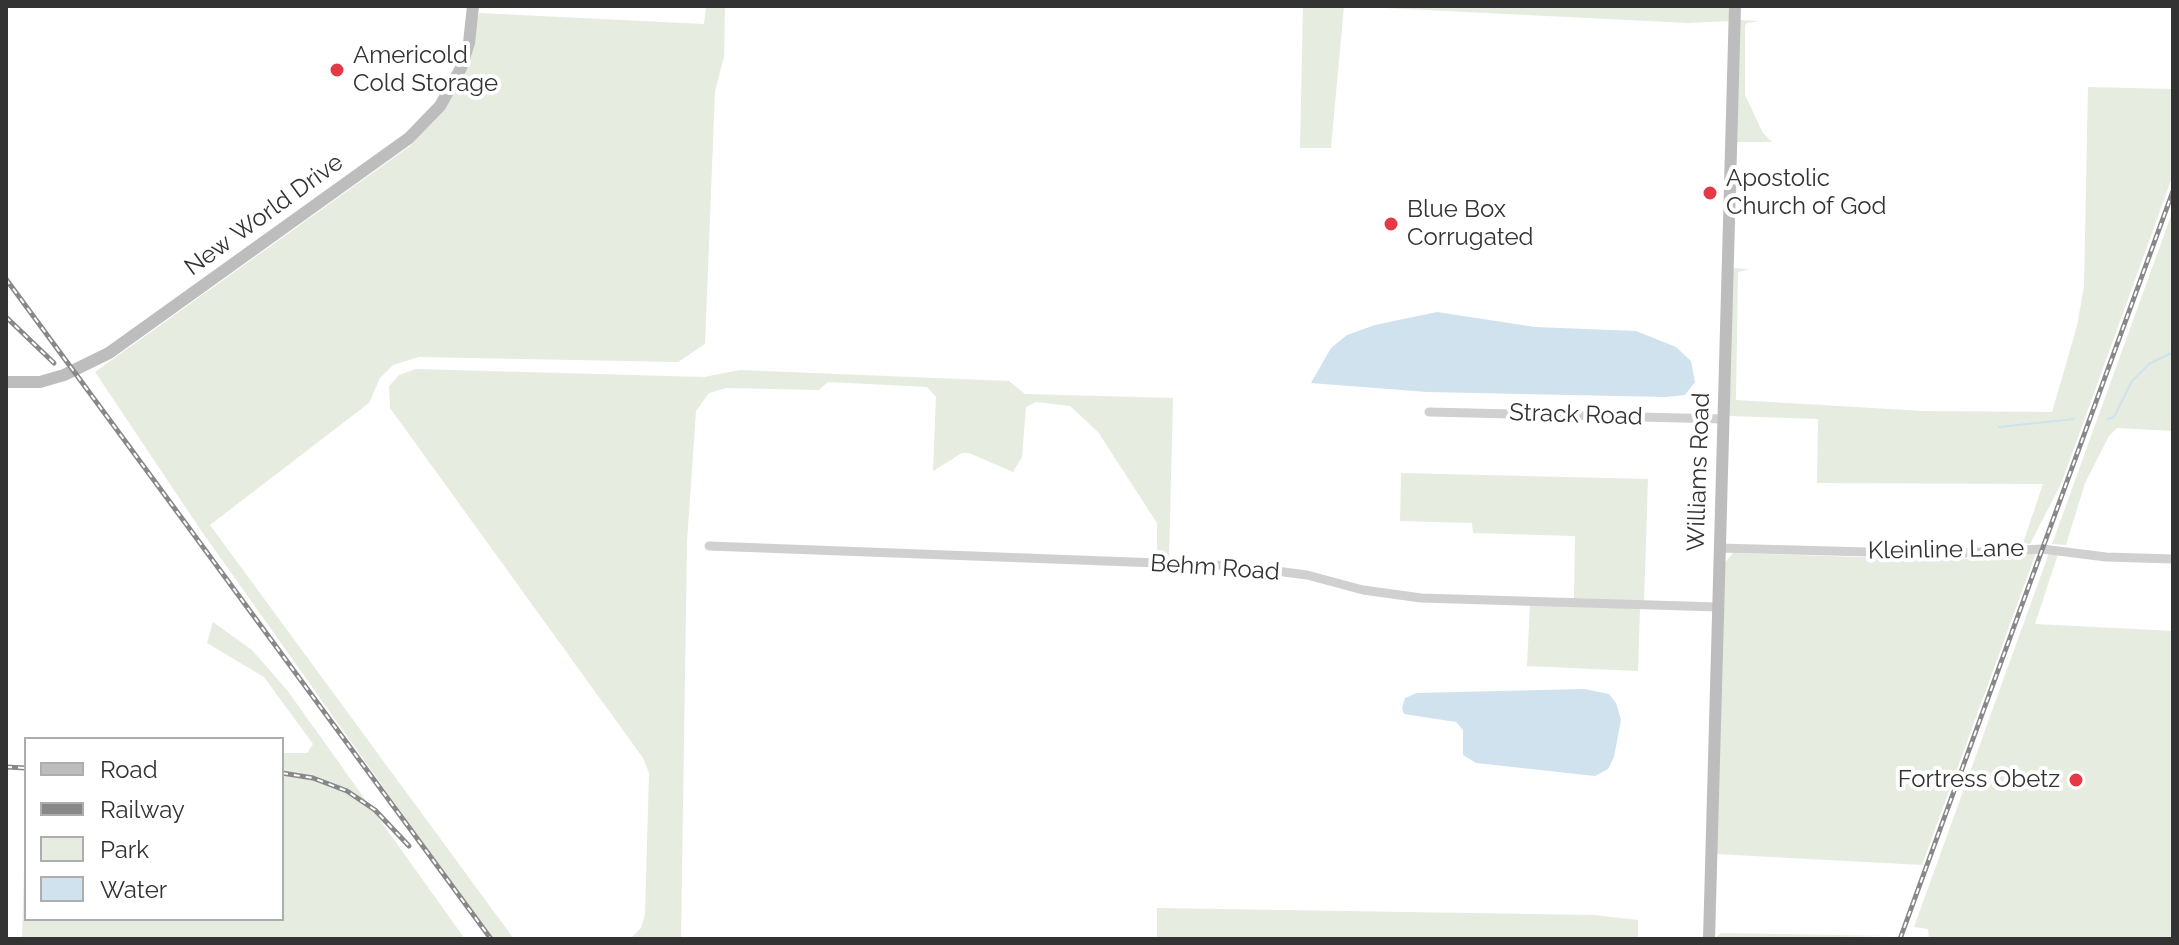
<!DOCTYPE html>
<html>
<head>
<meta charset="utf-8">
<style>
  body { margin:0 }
  #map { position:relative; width:2179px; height:945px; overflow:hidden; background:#fff; font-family:Raleway,sans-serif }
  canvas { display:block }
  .frame { position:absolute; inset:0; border:8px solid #333; pointer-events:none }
  .legend { position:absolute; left:24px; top:737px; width:260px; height:184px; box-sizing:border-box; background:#fff; border:2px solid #adadad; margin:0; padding:10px 14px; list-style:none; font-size:24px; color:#333 }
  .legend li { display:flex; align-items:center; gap:16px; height:40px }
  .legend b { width:40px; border:2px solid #adadad }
</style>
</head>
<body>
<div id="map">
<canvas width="2179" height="945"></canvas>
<div class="frame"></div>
<ul class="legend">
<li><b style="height:10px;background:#bdbdbd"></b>Road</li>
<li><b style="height:10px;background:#888"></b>Railway</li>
<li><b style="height:22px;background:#e6ecdf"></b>Park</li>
<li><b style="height:22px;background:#cfe2ee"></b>Water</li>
</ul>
</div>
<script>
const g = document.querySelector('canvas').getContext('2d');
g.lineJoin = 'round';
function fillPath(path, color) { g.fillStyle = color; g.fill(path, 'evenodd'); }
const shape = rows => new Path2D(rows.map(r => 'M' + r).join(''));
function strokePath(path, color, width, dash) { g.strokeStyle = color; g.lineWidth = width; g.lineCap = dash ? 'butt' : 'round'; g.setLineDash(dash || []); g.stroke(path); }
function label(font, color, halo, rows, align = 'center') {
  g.font = font + ' Raleway,sans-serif'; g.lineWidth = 8; g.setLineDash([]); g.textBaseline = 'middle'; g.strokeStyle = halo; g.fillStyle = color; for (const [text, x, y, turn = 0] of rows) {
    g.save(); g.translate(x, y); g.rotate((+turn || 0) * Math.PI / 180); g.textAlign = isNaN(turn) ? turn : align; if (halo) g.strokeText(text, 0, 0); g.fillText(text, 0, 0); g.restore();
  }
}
fillPath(shape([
  [706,6,725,6,724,57,715,91,705,344,678,362,419,357,393,365,380,378,369,403,210,525,514,939,491,939,200,529,95,372,410,146,434,121,466,71,479,13,704,24],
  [1303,6,1730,6,1730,21,1688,23,1344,6,1331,148,1300,148],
  [1738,20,1759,21,1746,23,1745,28,1745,95,1763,133,1772,142,1735,142],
  [2088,87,2173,89,2173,175,2061,484,2030,544,2023,543,2043,484,1817,483,1818,419,1729,416,1732,268,1749,269,1738,272,1736,400,1923,411,2052,412,2077,326,2084,286],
  [2173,210,2173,431,2117,428,2109,436,2085,483,2066,545,2052,544],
  [416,369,704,377,740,370,1009,381,1025,394,1173,398,1169,558,1157,557,1157,523,1098,432,1070,406,1036,402,1026,407,1022,457,1013,472,969,453,962,453,933,471,936,397,927,387,828,382,819,390,726,388,709,393,696,411,687,541,681,939,630,939,641,928,645,914,649,773,643,758,390,408,389,386,399,375],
  [1401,473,1648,479,1644,602,1574,599,1575,536,1473,533,1472,523,1400,521],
  [1733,553,1954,560,2036,553,1922,865,1716,854,1723,565],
  [2049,553,2058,554,2035,624,2173,631,2173,939,1929,939,1928,929,1914,927],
  [1530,605,1640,608,1638,671,1527,666],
  [213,622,252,650,287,690,465,939,22,939,26,803,26,919,282,919,282,753,307,753,313,744,264,677,207,643],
  [1157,908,1594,915,1638,920,1638,939,1157,939],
  [1721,933,1894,936,1714,939]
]), '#e6ecdf');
fillPath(shape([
  [1437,312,1535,327,1636,331,1676,347,1691,361,1695,382,1685,395,1666,397,1427,392,1311,383,1331,348,1347,335,1375,325],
  [1584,689,1609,694,1616,703,1621,720,1614,757,1608,769,1595,776,1476,763,1463,755,1463,730,1456,722,1404,714,1402,708,1405,698,1417,693]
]), '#cfe2ee');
strokePath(shape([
  [2108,419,2114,417,2132,381,2149,364,2173,352],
  [1999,427,2074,419]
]), '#cfe2ee', 2);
strokePath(shape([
  [1429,412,1723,419],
  [709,546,1237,566,1307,575,1363,590,1421,598,1718,607],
  [1719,548,1942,554,2042,549,2106,557,2173,559]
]), '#d0d0d0', 9);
strokePath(shape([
  [6,382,40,382,64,375,109,353,409,138,440,106,461,68,469,43,473,6],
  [1709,939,1735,6]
]), '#bdbdbd', 12);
const rail = shape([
  [6,279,491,939],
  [6,317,54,363],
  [6,767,26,768],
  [282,773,313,778,347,791,375,810,409,846],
  [1900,939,2173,191]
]);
strokePath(rail, '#888', 5);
strokePath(rail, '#fff', 2, [6]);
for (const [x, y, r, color] of [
  [337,70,8,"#e63946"],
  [1710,193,8,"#e63946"],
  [1391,224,8,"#e63946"],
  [2076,780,8,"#e63946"]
]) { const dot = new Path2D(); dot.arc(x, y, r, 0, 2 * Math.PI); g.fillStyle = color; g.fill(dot); strokePath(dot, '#fff', 3); }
label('24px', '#333', '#fff', [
  ["Americold",353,56],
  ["Cold Storage",353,84],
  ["Apostolic",1726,179],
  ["Church of God",1726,207],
  ["Blue Box",1407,210],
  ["Corrugated",1407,238],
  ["Fortress Obetz",2060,780,"right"]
], 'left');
label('24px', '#333', '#fff', [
  ["New World Drive",264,215,-36],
  ["Strack Road",1576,415,2],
  ["Williams Road",1699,472,-88],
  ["Kleinline Lane",1946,550,-1],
  ["Behm Road",1215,568,4]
]);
</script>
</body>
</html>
